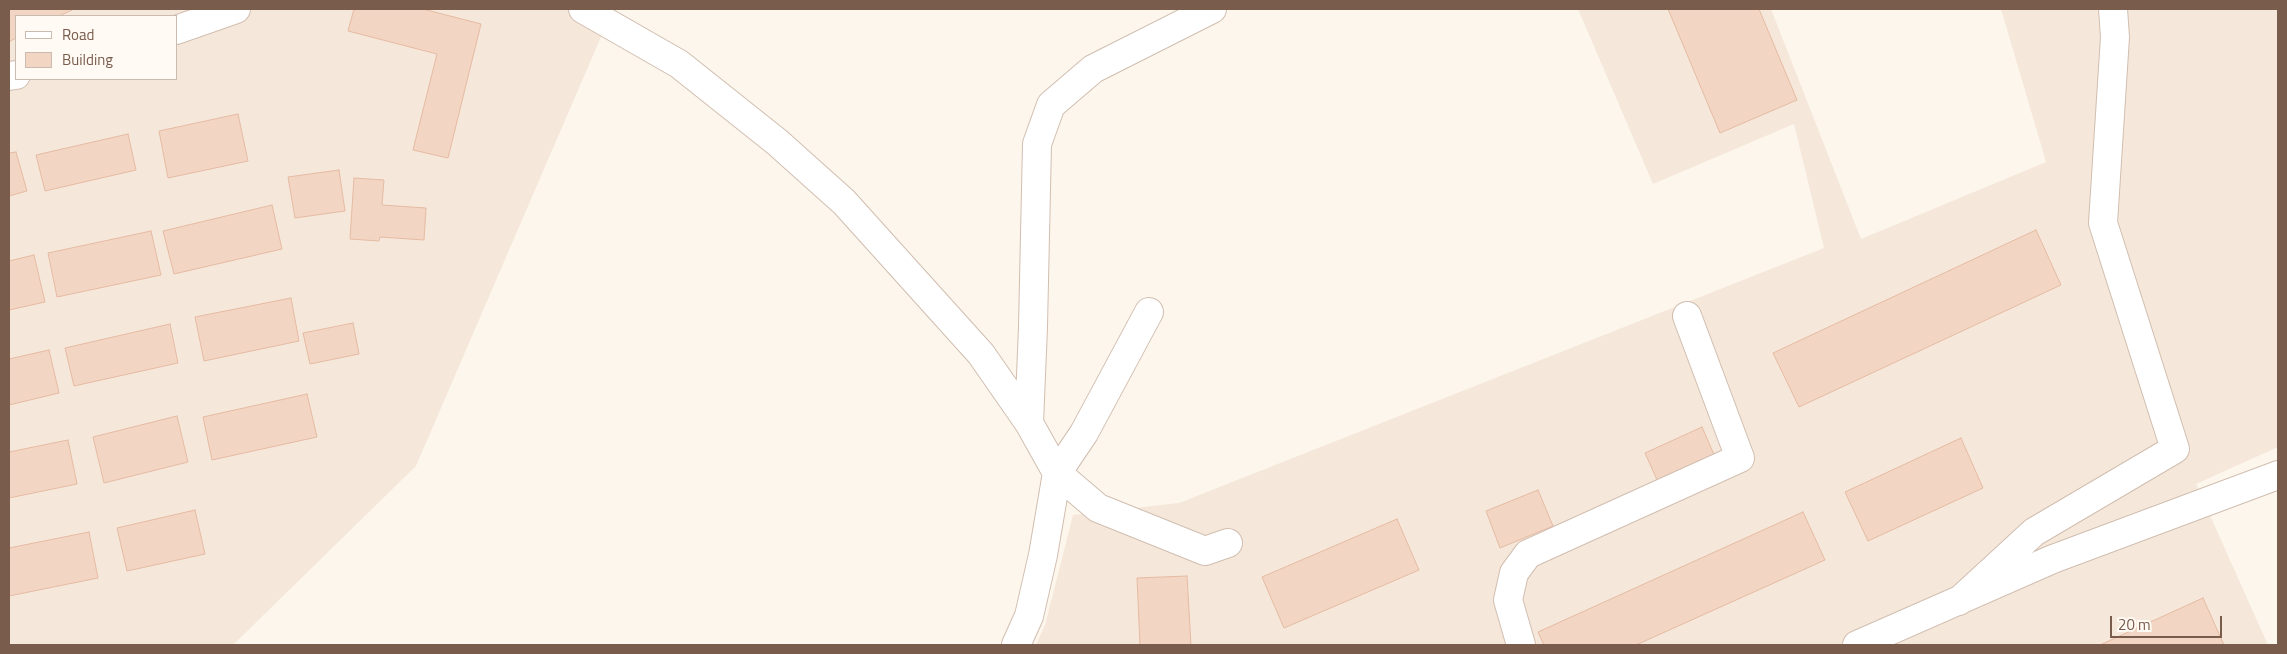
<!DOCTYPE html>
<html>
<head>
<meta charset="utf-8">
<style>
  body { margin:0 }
  #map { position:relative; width:2287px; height:654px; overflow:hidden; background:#fdf6ec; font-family:"Titillium Web",sans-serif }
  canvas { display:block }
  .frame { position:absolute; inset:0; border:10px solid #7a5c4d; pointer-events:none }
  .legend { position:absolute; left:15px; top:15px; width:162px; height:65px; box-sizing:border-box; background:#fffaf3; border:1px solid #cabbb1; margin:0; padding:6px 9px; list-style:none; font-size:15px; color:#7a5c4d }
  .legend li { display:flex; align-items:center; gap:10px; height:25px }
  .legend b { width:25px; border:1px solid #cabbb1 }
  .scale { position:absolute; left:2110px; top:616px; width:112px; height:22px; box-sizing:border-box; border:2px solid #7a5c4d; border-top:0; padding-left:6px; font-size:15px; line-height:18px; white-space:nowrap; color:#7a5c4d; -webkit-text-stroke:4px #fffaf3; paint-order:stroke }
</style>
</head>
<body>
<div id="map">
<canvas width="2287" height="654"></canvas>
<div class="frame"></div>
<ul class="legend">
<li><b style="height:6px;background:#fff"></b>Road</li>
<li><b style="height:14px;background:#f3d5c3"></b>Building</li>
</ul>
<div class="scale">20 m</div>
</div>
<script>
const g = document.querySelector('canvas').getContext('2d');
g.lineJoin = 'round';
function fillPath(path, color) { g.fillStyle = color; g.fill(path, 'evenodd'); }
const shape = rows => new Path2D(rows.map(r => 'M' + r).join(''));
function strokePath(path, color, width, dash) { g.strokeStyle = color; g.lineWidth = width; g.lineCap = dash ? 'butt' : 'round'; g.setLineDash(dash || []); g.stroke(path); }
fillPath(shape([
  [9,9,613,9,416,466,233,645,9,645],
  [16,16,176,16,176,79,16,79],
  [1578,9,1771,9,1861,239,2046,162,2001,9,2278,9,2278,447,2196,484,2268,645,1036,645,1045,625,1073,515,1179,503,1824,248,1794,124,1653,184]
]), '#f5e8da');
const building = shape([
  [9,9,74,9,59,16,16,16,16,38,9,42,9,9],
  [354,9,423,9,481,24,448,158,413,150,437,54,348,31,354,9],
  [1668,9,1759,9,1797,100,1720,133,1668,9],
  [238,114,248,161,168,178,159,131,238,114],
  [128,134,136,170,45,191,36,155,128,134],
  [16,152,27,191,9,196,9,153,16,152],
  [339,170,345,211,295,218,288,177,339,170],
  [354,178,384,180,382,205,426,208,424,240,380,237,379,241,350,239,354,178],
  [272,205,282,249,174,274,163,231,272,205],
  [2036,230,2061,285,1799,407,1773,353,2036,230],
  [151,231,161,275,57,297,48,253,151,231],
  [34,255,45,302,9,310,9,261,34,255],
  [291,298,299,341,204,361,195,317,291,298],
  [353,323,359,354,310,364,303,333,353,323],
  [170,324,178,363,74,386,65,348,170,324],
  [49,350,59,393,9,405,9,359,49,350],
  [307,394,317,437,212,460,203,417,307,394],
  [177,416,188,462,104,483,93,437,177,416],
  [1702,427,1715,457,1658,482,1645,453,1702,427],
  [1961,438,1983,488,1868,541,1845,492,1961,438],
  [68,440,77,484,9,498,9,452,68,440],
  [1538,490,1553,526,1500,548,1486,511,1538,490],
  [195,510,205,554,127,571,117,528,195,510],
  [1803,512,1825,560,1636,645,1544,645,1538,632,1803,512],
  [1397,519,1419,570,1284,628,1262,577,1397,519],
  [89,532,98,578,9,596,9,548,89,532],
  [1187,576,1191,645,1140,645,1137,578,1187,576],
  [2203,598,2224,645,2100,645,2203,598]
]);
fillPath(building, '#f3d5c3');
strokePath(building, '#e6bba3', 1);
const minor = shape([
  [583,9,679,64,777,142,844,202,981,354,1029,423,1057,473,1098,508,1205,551,1228,543],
  [176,30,236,9],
  [9,76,16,75],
  [1029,423,1033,327,1037,144,1051,105,1093,69,1212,9],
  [1959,601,2034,532,2175,449,2103,223,2115,37,2113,9],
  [1016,645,1029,616,1043,555,1057,473,1084,433,1149,312],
  [1521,645,1508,600,1514,573,1528,554,1740,458,1687,316],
  [1857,645,2053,559,2278,475]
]);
strokePath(minor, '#d1beb0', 30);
strokePath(minor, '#fff', 28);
</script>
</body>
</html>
